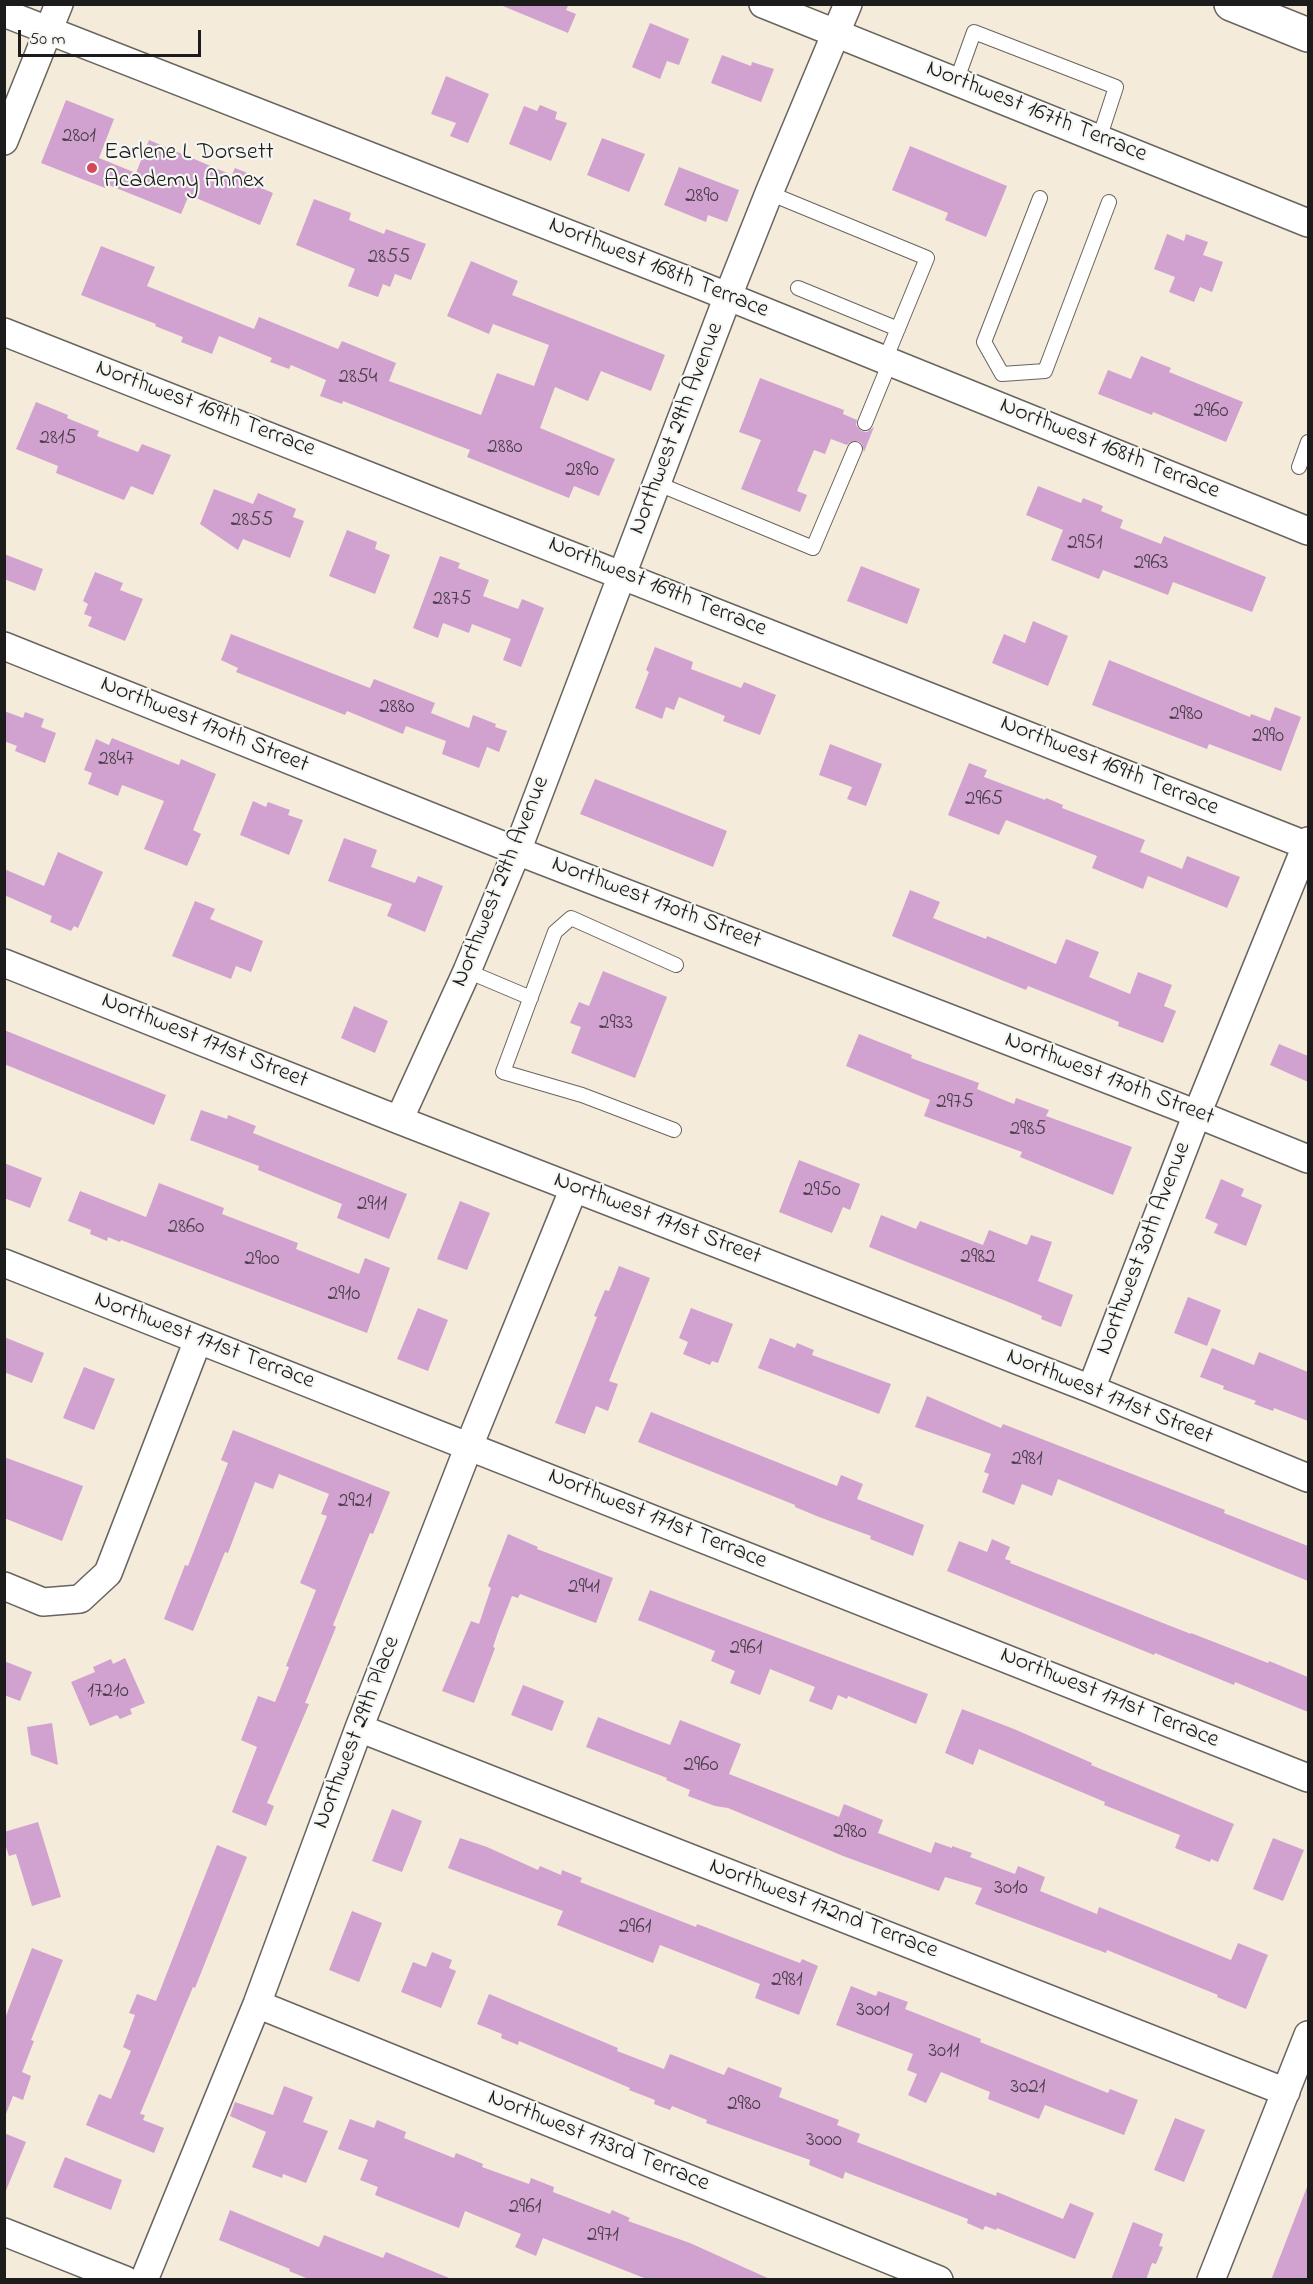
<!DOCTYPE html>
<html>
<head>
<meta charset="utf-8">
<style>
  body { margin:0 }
  #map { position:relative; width:1313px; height:2284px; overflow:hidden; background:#f4ebdb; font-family:"Indie Flower",sans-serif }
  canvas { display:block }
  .frame { position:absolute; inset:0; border:6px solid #1c1c1c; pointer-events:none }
  .scale { position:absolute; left:18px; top:30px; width:183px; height:27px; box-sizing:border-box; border:3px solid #1c1c1c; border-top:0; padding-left:8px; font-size:18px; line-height:21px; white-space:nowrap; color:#1c1c1c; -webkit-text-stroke:4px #f6f6f2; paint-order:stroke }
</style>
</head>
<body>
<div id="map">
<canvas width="1313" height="2284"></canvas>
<div class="frame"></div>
<div class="scale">50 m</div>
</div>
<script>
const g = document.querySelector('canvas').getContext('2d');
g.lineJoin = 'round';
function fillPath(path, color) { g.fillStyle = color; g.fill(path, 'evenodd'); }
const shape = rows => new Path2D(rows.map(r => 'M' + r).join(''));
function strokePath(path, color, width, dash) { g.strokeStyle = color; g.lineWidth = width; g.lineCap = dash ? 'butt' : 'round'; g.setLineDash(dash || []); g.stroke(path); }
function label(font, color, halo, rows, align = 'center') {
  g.font = font + ' "Indie Flower",sans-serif'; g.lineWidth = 4.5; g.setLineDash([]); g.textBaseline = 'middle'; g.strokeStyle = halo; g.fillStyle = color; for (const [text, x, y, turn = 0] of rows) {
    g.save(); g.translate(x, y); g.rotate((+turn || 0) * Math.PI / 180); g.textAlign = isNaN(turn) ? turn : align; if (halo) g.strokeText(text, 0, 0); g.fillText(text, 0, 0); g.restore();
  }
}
fillPath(shape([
  [498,4,569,4,566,10,576,14,568,33],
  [650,23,689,39,679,65,667,61,660,79,632,67],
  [722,55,751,66,752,62,774,69,761,102,711,83],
  [446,76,489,94,468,143,450,136,456,123,431,114],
  [66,100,114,119,99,158,136,173,149,140,232,175,235,168,262,179,259,187,273,193,260,225,189,195,181,214,106,184,105,188,41,163],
  [540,105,557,112,555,119,567,123,551,161,509,144,524,106,537,111],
  [602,138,645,154,629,192,587,175],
  [910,146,1007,186,986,237,945,220,948,213,892,190],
  [679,167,739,190,727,222,708,215,706,222,664,205],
  [314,199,351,213,349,220,384,234,386,229,426,244,411,280,395,274,390,287,383,284,378,297,348,286,355,269,296,245],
  [1167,234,1184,241,1186,234,1208,242,1203,255,1223,262,1212,292,1200,287,1194,302,1169,292,1175,277,1154,269],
  [101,246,155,267,147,286,254,329,259,317,338,349,342,341,396,363,389,381,481,415,497,373,534,386,549,345,493,324,489,334,447,316,471,261,518,281,512,295,665,355,651,391,601,371,588,401,555,387,540,428,615,459,599,496,574,486,569,498,467,457,470,450,343,401,342,404,320,396,326,380,291,365,289,369,270,362,272,358,219,336,212,354,181,342,183,337,155,326,156,324,81,295],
  [1141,356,1171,368,1169,372,1243,402,1226,442,1153,412,1152,415,1098,394,1108,370,1131,379],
  [760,378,844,410,843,414,857,420,856,425,861,431,867,432,874,427,864,452,862,444,858,441,850,442,847,445,831,439,825,454,814,450,797,491,807,495,800,512,741,489,761,440,739,432],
  [36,402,68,415,67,418,99,431,97,436,138,452,142,444,171,455,153,495,131,486,124,500,56,473,58,466,16,449],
  [1038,486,1081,503,1083,498,1103,506,1101,511,1123,520,1120,528,1161,544,1164,536,1266,577,1252,612,1173,582,1168,595,1103,570,1099,579,1051,560,1063,530,1026,515],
  [214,489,253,504,258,493,296,509,293,517,304,521,290,558,243,539,238,550,200,524],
  [347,530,377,542,375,549,390,555,375,594,329,576],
  [4,554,43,569,35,591,4,579],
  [440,556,460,563,458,568,489,580,483,596,518,609,522,599,544,608,521,667,503,660,511,639,472,624,469,633,443,623,438,638,413,628],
  [861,566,920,589,907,624,847,601],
  [95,572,123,583,120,590,143,599,125,641,88,626,92,617,84,614,88,604,83,601],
  [1033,621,1068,636,1048,686,992,663,1004,634,1025,643],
  [231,634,370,688,374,679,435,703,431,713,469,728,473,715,496,724,495,727,507,731,499,752,487,747,479,768,442,754,446,741,406,726,403,734,347,711,345,715,236,672,238,668,221,660],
  [655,647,693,662,691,669,741,688,744,682,776,695,760,735,723,721,725,716,679,697,674,710,666,707,662,719,635,708,649,672,646,670],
  [1109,660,1250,717,1251,714,1270,721,1275,707,1301,717,1281,771,1209,744,1207,749,1092,705],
  [4,711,23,718,25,712,44,719,41,727,56,733,45,763,15,751,17,746,4,741],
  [112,738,179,765,181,759,216,774,193,830,201,834,187,866,144,849,164,801,122,785,118,796,88,784,92,773,84,770,96,739,109,745],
  [830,744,882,764,866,806,847,799,852,787,819,775],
  [969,763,987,770,984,777,1045,800,1046,798,1063,805,1062,808,1145,840,1140,852,1182,869,1187,856,1240,877,1227,908,1148,876,1143,889,1092,868,1097,856,1006,820,999,835,948,815],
  [595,779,727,831,713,867,580,814],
  [253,801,266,807,268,802,290,810,288,815,303,820,289,855,240,835],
  [344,838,377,850,371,867,415,883,418,876,443,886,425,932,387,916,392,904,328,881],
  [58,852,103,872,78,928,74,926,71,931,50,922,52,916,4,895,4,869,44,886],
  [910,890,940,902,933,918,986,939,987,936,1056,964,1066,939,1099,952,1089,977,1130,994,1138,972,1172,985,1164,1006,1176,1011,1163,1043,1118,1026,1119,1022,1028,986,1026,990,892,936],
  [195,901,215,909,210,919,263,941,251,972,236,966,231,979,172,956],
  [603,971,667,997,635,1078,571,1053,581,1027,570,1023,579,1002,589,1006],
  [354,1006,388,1021,375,1053,341,1038],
  [4,1030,166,1095,154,1125,4,1064],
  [859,1034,912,1055,911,1058,979,1083,977,1089,1014,1104,1016,1098,1049,1110,1046,1116,1132,1147,1113,1195,1020,1157,1022,1152,924,1116,930,1100,846,1066],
  [1279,1044,1308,1056,1308,1082,1270,1065],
  [201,1110,227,1119,228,1115,256,1126,253,1133,407,1194,389,1239,337,1218,342,1204,258,1170,259,1166,190,1140],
  [799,1160,860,1184,850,1210,843,1207,832,1233,779,1212],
  [4,1163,42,1178,30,1208,4,1198],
  [1221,1179,1244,1189,1241,1196,1262,1205,1246,1246,1214,1233,1218,1224,1205,1218],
  [159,1183,224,1208,222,1214,298,1243,296,1249,359,1274,365,1258,390,1268,367,1333,121,1240,120,1242,108,1237,107,1241,90,1234,91,1230,68,1221,80,1191,146,1217],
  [460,1201,490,1213,467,1270,437,1259],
  [881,1215,916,1229,920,1221,983,1245,989,1230,1027,1245,1031,1235,1052,1242,1038,1281,1073,1295,1061,1327,1041,1319,1042,1316,1011,1303,869,1247],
  [619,1266,650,1278,609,1381,618,1384,608,1411,596,1406,585,1434,555,1423,597,1317,594,1316,605,1290,609,1291],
  [1188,1297,1221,1310,1207,1346,1174,1333],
  [418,1308,448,1320,428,1371,397,1359],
  [691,1308,733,1324,718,1363,712,1361,710,1365,683,1354,688,1342,679,1338],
  [4,1337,44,1353,32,1383,4,1372],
  [770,1338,795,1348,797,1343,814,1350,812,1355,891,1384,879,1414,758,1368],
  [1212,1348,1254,1365,1259,1352,1308,1372,1308,1421,1274,1408,1273,1411,1254,1404,1256,1401,1223,1389,1224,1386,1200,1377],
  [84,1367,115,1379,94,1430,63,1418],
  [927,1396,1001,1428,1003,1424,1158,1484,1225,1510,1224,1513,1308,1546,1308,1581,1058,1479,1052,1496,1022,1484,1014,1505,982,1492,989,1474,984,1472,991,1454,915,1427],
  [651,1412,837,1486,841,1475,863,1484,857,1499,924,1525,913,1556,870,1539,871,1536,819,1517,795,1507,795,1505,638,1442],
  [233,1430,390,1492,373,1534,370,1533,333,1625,336,1627,305,1703,309,1704,267,1803,274,1806,266,1826,232,1812,257,1747,241,1740,258,1696,275,1702,289,1667,286,1666,316,1590,300,1583,327,1516,321,1514,329,1494,279,1474,273,1489,255,1482,228,1553,225,1552,193,1631,164,1619,185,1565,188,1566,228,1463,221,1460],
  [4,1457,83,1486,62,1541,4,1518],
  [508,1534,538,1547,537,1549,613,1578,596,1623,520,1594,518,1598,512,1596,498,1632,493,1647,495,1648,474,1703,442,1691,471,1621,479,1624,491,1588,488,1586],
  [992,1539,1010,1547,1005,1559,1011,1561,1010,1563,1191,1634,1191,1633,1268,1663,1269,1661,1308,1677,1308,1712,1235,1682,1234,1685,1155,1653,1154,1655,947,1571,959,1541,987,1552],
  [650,1590,928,1694,916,1724,848,1696,847,1699,838,1695,832,1710,809,1701,815,1687,770,1669,760,1695,730,1683,735,1671,711,1661,715,1651,638,1620],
  [125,1658,145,1703,130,1709,132,1714,120,1719,117,1715,90,1726,71,1682,95,1672,93,1667,111,1659,113,1664],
  [4,1661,32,1672,20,1701,4,1695],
  [523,1685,564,1701,552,1731,511,1715],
  [962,1709,1014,1729,1092,1763,1091,1765,1234,1824,1218,1862,1211,1859,1210,1862,1175,1848,1180,1835,1104,1805,1105,1802,979,1749,973,1765,945,1753],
  [598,1717,670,1745,680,1720,741,1744,729,1774,839,1817,844,1804,883,1820,878,1833,931,1853,935,1842,952,1848,952,1846,972,1853,970,1857,1015,1874,1018,1866,1045,1877,1040,1891,1097,1914,1099,1907,1231,1960,1238,1943,1268,1955,1246,2009,1217,1997,1218,1995,1107,1950,1106,1953,975,1904,982,1888,945,1877,939,1891,843,1856,728,1808,715,1806,688,1796,690,1790,666,1780,667,1778,586,1747],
  [52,1723,58,1765,31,1755,27,1727],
  [392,1809,422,1821,402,1872,372,1861],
  [38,1822,61,1897,32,1906,16,1854,9,1856,4,1841,4,1832],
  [460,1838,487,1847,538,1870,540,1866,561,1875,562,1870,582,1878,580,1882,696,1927,697,1924,800,1963,802,1959,818,1966,799,2015,755,1998,760,1984,660,1945,653,1963,557,1925,563,1911,448,1868],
  [1273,1838,1304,1850,1283,1901,1253,1889],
  [217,1845,247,1857,195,1988,193,1987,140,2114,145,2115,143,2120,164,2128,154,2153,86,2125,99,2094,111,2099,131,2051,123,2047,135,2015,129,2013,137,1994,156,2001],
  [352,1911,382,1923,359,1982,329,1970],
  [32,1948,63,1960,31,2040,34,2041,22,2072,31,2076,23,2100,13,2096,6,2114,4,2114,4,2021],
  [432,1952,452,1960,449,1968,456,1971,441,2008,401,1992,413,1962,426,1967],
  [851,1986,876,1996,878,1991,908,2002,905,2009,981,2039,980,2042,1108,2093,1110,2089,1138,2100,1124,2135,1045,2105,1039,2119,988,2099,990,2092,941,2072,926,2103,908,2095,917,2074,907,2070,913,2054,836,2025],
  [489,1994,618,2048,617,2051,664,2069,670,2054,724,2075,728,2067,782,2088,779,2097,839,2120,837,2125,860,2134,857,2142,996,2196,997,2192,1063,2219,1070,2203,1094,2213,1075,2259,997,2228,996,2230,985,2226,983,2230,967,2223,968,2219,845,2172,843,2179,809,2165,810,2160,706,2123,707,2120,672,2106,670,2110,654,2104,655,2100,629,2090,630,2088,519,2041,518,2045,501,2038,502,2034,477,2024],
  [284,2086,313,2097,303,2122,328,2131,306,2183,283,2174,282,2178,252,2167,266,2132,230,2116,235,2102,273,2115],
  [1175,2118,1205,2130,1184,2182,1154,2170],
  [350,2119,374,2128,377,2120,406,2132,404,2138,454,2158,456,2153,483,2164,482,2167,529,2184,531,2178,554,2187,553,2192,610,2214,612,2210,630,2218,628,2221,690,2243,772,2280,649,2280,543,2238,536,2256,515,2247,521,2234,465,2211,459,2228,375,2195,378,2187,360,2180,368,2160,338,2149],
  [4,2133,26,2142,5,2193,4,2193],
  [65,2157,122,2180,111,2210,53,2187],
  [1307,2187,1308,2187,1308,2280,1271,2280],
  [230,2210,319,2247,324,2235,383,2258,386,2252,454,2280,311,2280,289,2271,290,2269,219,2240],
  [1133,2222,1163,2234,1159,2246,1163,2247,1156,2264,1152,2263,1146,2280,1111,2280]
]), '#d1a2cf');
const lane = shape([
  [956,82,974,32,1116,87,1099,139],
  [769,193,927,258,885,360],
  [1040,198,984,342,1002,374,1045,371,1109,202],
  [798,288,898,329],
  [865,423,890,362],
  [1299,467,1308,442],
  [656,483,813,548,855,449],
  [467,971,531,998],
  [674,1130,582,1095,503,1072,555,932,571,918,676,965]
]);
const street = shape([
  [763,4,1308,223],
  [4,13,697,284,1308,531],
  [4,141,59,4],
  [4,332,1308,846],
  [4,646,517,851,1197,1114,1308,1159],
  [4,963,399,1120,1091,1389,1308,1478],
  [399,1120,467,971,517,851,728,296,769,193,848,4],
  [4,1263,1308,1778],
  [1091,1389,1197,1114,1308,841],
  [4,1586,43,1602,80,1599,108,1573,198,1340],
  [359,1728,1286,2092],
  [257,2004,939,2280],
  [4,2232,125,2280],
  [144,2280,257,2004,359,1728,469,1446,574,1188],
  [1211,2280,1308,2035]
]);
const secondary = shape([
  [1231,4,1308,35]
]);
strokePath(lane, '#68645f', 16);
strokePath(street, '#68645f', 30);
strokePath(secondary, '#68645f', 36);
strokePath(lane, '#fff', 14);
strokePath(street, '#fff', 27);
strokePath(secondary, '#fff', 33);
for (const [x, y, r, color] of [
  [92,168,6,"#d1495b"]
]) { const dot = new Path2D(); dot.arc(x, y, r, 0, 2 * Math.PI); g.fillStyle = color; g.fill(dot); strokePath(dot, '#f6f6f2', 2); }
label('21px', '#493e49', null, [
  ["2801",79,138],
  ["2890",702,198],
  ["2855",389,259],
  ["2854",358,379],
  ["2960",1211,413],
  ["2815",58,440],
  ["2880",505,449],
  ["2890",582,472],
  ["2855",252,522],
  ["2951",1085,545],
  ["2963",1151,565],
  ["2875",452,601],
  ["2880",397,709],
  ["2980",1186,716],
  ["2990",1268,738],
  ["2847",116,761],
  ["2965",984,801],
  ["2933",616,1025],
  ["2975",955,1104],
  ["2985",1028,1131],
  ["2950",822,1192],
  ["2911",372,1206],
  ["2860",186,1229],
  ["2982",978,1259],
  ["2900",262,1261],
  ["2910",344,1296],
  ["2981",1027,1461],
  ["2921",355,1503],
  ["2941",584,1589],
  ["2961",746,1650],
  ["17210",108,1693],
  ["2960",701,1767],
  ["2980",850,1834],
  ["3010",1011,1890],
  ["2961",635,1929],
  ["2981",787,1982],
  ["3001",873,2012],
  ["3011",944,2053],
  ["3021",1028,2089],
  ["2980",744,2106],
  ["3000",824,2142],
  ["2961",525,2209],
  ["2971",603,2237]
]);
label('24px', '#1c1c1c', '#f6f6f2', [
  ["Northwest 167th Terrace",1036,113,22],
  ["Northwest 168th Terrace",658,269,22],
  ["Northwest 169th Terrace",205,410,21],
  ["Northwest 29th Avenue",678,429,-69],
  ["Northwest 168th Terrace",1109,450,22],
  ["Northwest 169th Terrace",657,588,22],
  ["Northwest 170th Street",204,726,22],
  ["Northwest 169th Terrace",1109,767,22],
  ["Northwest 29th Avenue",502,882,-68],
  ["Northwest 170th Street",656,904,21],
  ["Northwest 171st Street",204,1042,22],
  ["Northwest 170th Street",1109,1080,21],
  ["Northwest 171st Street",657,1220,21],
  ["Northwest 30th Avenue",1145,1249,-69],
  ["Northwest 171st Terrace",204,1342,21],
  ["Northwest 171st Street",1109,1398,22],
  ["Northwest 171st Terrace",657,1520,22],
  ["Northwest 171st Terrace",1109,1699,22],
  ["Northwest 29th Place",358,1733,-69],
  ["Northwest 172nd Terrace",823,1910,21],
  ["Northwest 173rd Terrace",598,2142,22]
]);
label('24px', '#1c1c1c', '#f6f6f2', [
  ["Earlene L Dorsett",104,154],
  ["Academy Annex",104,182]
], 'left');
</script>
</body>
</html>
